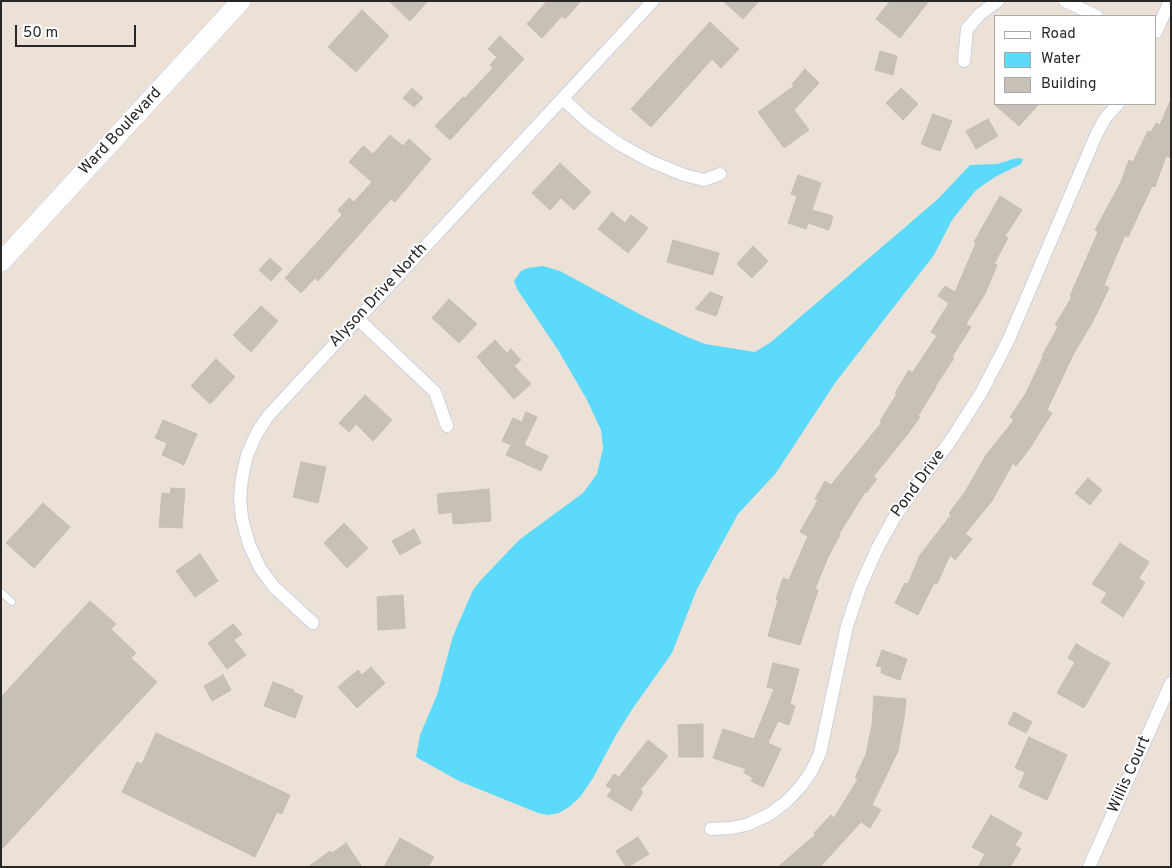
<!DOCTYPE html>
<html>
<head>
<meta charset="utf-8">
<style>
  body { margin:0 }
  #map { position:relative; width:1172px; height:868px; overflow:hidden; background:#ece1d6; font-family:Overpass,sans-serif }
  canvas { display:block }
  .frame { position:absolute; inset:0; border:2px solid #272727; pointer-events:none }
  .legend { position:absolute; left:994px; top:15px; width:162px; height:90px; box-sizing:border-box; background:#fff; border:1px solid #a9a9a9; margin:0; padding:6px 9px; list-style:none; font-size:15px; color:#272727 }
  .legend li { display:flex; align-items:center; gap:10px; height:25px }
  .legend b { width:25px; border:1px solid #a9a9a9 }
  .scale { position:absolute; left:15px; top:25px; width:121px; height:22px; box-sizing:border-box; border:2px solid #272727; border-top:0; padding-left:6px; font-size:15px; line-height:18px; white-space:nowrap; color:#272727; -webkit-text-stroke:4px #fff; paint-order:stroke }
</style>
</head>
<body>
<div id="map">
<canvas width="1172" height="868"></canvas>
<div class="frame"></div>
<ul class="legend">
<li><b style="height:6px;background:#fff"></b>Road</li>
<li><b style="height:14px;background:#5cdafb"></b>Water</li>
<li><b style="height:14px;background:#c6c0b6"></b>Building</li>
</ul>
<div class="scale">50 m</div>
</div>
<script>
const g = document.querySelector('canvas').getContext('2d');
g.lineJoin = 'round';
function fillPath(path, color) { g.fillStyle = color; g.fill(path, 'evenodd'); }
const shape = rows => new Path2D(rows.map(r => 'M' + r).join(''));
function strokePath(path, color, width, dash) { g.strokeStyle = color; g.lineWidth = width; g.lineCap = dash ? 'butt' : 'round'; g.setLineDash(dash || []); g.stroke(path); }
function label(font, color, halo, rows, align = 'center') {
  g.font = font + ' Overpass,sans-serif'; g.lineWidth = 4; g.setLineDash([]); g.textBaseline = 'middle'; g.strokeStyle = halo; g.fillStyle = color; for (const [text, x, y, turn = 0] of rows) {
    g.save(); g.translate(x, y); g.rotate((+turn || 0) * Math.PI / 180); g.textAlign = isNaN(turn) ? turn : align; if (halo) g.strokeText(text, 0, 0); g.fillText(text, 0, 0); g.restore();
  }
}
fillPath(shape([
  [1017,158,1023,159,1021,164,995,177,976,190,952,220,934,255,835,383,776,473,738,514,697,589,672,653,633,708,616,735,593,778,580,797,569,807,559,813,548,815,538,813,459,781,416,757,420,735,437,695,453,636,473,590,480,581,519,540,583,493,597,474,603,448,601,430,586,398,558,350,517,289,514,281,521,271,528,268,543,266,560,271,645,317,685,336,705,344,755,352,771,342,938,199,970,165,997,164]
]), '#5cdafb');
const building = shape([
  [389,1,428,1,410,21,389,1],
  [547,1,581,1,565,19,562,16,542,38,527,24,547,1],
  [723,1,759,1,743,19,723,1],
  [890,1,929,1,900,38,876,19,890,1],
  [362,10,389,36,356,72,328,47,362,10],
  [710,22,739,49,721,68,712,59,651,127,631,109,710,22],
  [500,36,524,59,450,140,435,126,463,97,465,98,493,68,490,65,497,57,488,49,500,36],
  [880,51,897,56,893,75,875,70,880,51],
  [805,69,819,83,794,110,809,130,784,148,758,112,794,86,792,84,805,69],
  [412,88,423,98,414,107,403,98,412,88],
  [901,88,918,104,903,120,886,103,901,88],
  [1171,99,1171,158,1166,156,1155,187,1152,186,1128,237,1125,235,1104,285,1109,288,1093,321,1074,353,1047,410,1052,413,1030,448,1016,466,1013,463,992,501,965,534,972,539,955,560,950,555,937,584,934,583,918,615,895,603,905,583,908,584,920,555,951,515,949,513,965,492,986,455,1014,420,1010,417,1026,393,1043,357,1042,356,1058,327,1055,325,1072,297,1070,296,1098,232,1095,230,1121,182,1129,160,1133,162,1148,131,1151,132,1156,123,1160,125,1171,99],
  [994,104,1039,104,1019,126,994,104],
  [933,114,952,121,940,151,921,144,933,114],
  [988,119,998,136,976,149,966,131,988,119],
  [390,135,403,146,409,139,431,159,395,202,391,199,318,281,315,278,301,293,285,278,342,215,338,210,349,198,354,202,372,182,349,162,363,146,373,154,390,135],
  [560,163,591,192,574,210,561,198,550,210,532,193,560,163],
  [798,175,821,183,812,210,833,216,829,230,808,223,806,229,788,223,797,196,791,194,798,175],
  [1000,196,1022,210,1005,236,1008,238,994,264,997,265,985,294,966,324,971,327,952,357,954,358,935,387,936,387,918,416,920,417,907,435,873,477,877,479,866,493,865,492,839,534,840,535,828,557,815,589,818,590,800,645,768,636,778,600,776,599,783,578,789,580,808,536,800,532,818,500,815,499,825,481,831,485,882,422,880,421,897,394,895,393,909,370,912,373,937,336,931,332,949,303,938,296,945,286,955,292,976,243,974,242,1000,196],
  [612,212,625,223,631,215,648,228,628,253,598,229,612,212],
  [673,240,719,253,713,275,667,262,673,240],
  [753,246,768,261,752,278,737,264,753,246],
  [270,258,282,269,271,281,259,270,270,258],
  [710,292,723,297,716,316,695,309,710,292],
  [449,299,477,324,459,343,432,318,449,299],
  [261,306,278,321,251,352,233,335,261,306],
  [495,340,507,353,511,349,521,360,514,366,531,384,514,399,477,357,495,340],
  [216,359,235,377,210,404,191,386,216,359],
  [365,395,392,420,373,441,356,424,349,432,339,423,365,395],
  [526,412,537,417,524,445,548,456,541,471,506,455,511,445,502,441,513,418,522,422,526,412],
  [163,420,197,434,184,465,162,455,167,443,155,438,163,420],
  [301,462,326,467,318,503,293,497,301,462],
  [1088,478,1102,490,1090,505,1075,493,1088,478],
  [171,488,185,489,182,528,159,527,162,493,170,494,171,488],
  [489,489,491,521,453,524,452,512,439,514,437,494,489,489],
  [43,503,70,527,34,568,6,543,43,503],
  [344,523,368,548,347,568,324,543,344,523],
  [414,529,421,543,400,555,392,541,414,529],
  [1120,543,1149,562,1139,578,1145,583,1123,617,1101,602,1107,593,1092,584,1120,543],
  [200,554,218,581,195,597,176,571,200,554],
  [403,595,405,628,378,630,377,597,403,595],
  [90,601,116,624,111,629,136,653,131,658,157,682,1,850,1,697,90,601],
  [233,624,242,634,234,640,246,655,227,669,208,643,233,624],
  [1076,644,1110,663,1084,708,1057,693,1075,662,1068,658,1076,644],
  [882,650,907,659,900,680,881,673,882,667,876,666,882,650],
  [773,663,799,669,790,704,795,706,789,725,778,721,768,743,781,749,763,787,751,781,753,778,744,773,746,769,713,758,723,729,754,739,774,689,767,687,773,663],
  [371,667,385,683,357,708,338,687,358,670,362,675,371,667],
  [223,675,231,690,212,701,204,686,223,675],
  [273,682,294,690,293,692,303,696,295,718,264,706,273,682],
  [874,696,906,699,904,718,898,751,872,805,881,810,870,828,861,822,820,867,778,867,815,835,814,833,831,815,834,818,858,779,855,778,866,754,872,725,874,696],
  [1014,712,1032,722,1026,733,1008,724,1014,712],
  [703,724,703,757,679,757,678,725,703,724],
  [156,733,290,795,282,814,277,812,255,857,122,792,137,762,142,764,156,733],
  [1029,737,1067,755,1047,800,1019,787,1025,772,1015,768,1029,737],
  [648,740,668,756,640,790,643,792,631,811,607,796,612,789,606,786,614,774,619,777,648,740],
  [991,815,1022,833,1015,845,1021,849,1010,867,978,867,985,854,972,847,991,815],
  [638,837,649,854,628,867,626,867,616,851,638,837],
  [400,838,434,857,428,867,384,867,400,838],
  [346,843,362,867,308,867,330,851,332,853,346,843]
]);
fillPath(building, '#c6c0b6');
strokePath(building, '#c7beb0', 1);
const lane = shape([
  [1,592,12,602]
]);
const street = shape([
  [1065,1,1097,16],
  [1156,32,1170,1],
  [964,61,967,29,980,14,998,1],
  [563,99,588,122,619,144,650,161,684,175,704,180,720,174],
  [358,319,435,392,447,426],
  [313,623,274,587,260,568,249,544,242,519,240,498,242,478,247,455,257,433,268,416,653,1],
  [711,829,732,828,749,824,770,814,787,801,801,786,811,772,820,753,847,626,860,587,877,549,894,518,914,489,951,440,981,393,1008,341,1097,133,1106,117,1118,104],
  [1089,867,1171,683]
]);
const secondary = shape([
  [1,262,241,1]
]);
strokePath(lane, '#ccd1e3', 8);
strokePath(street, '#ccd1e3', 14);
strokePath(secondary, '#ccd1e3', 20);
strokePath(lane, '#fff', 6);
strokePath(street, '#fff', 12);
strokePath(secondary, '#fff', 19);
label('16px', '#272727', '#fff', [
  ["Ward Boulevard",121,132,-47],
  ["Alyson Drive North",379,296,-47],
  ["Pond Drive",919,484,-54],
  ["Willis Court",1130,775,-66]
]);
</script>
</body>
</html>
